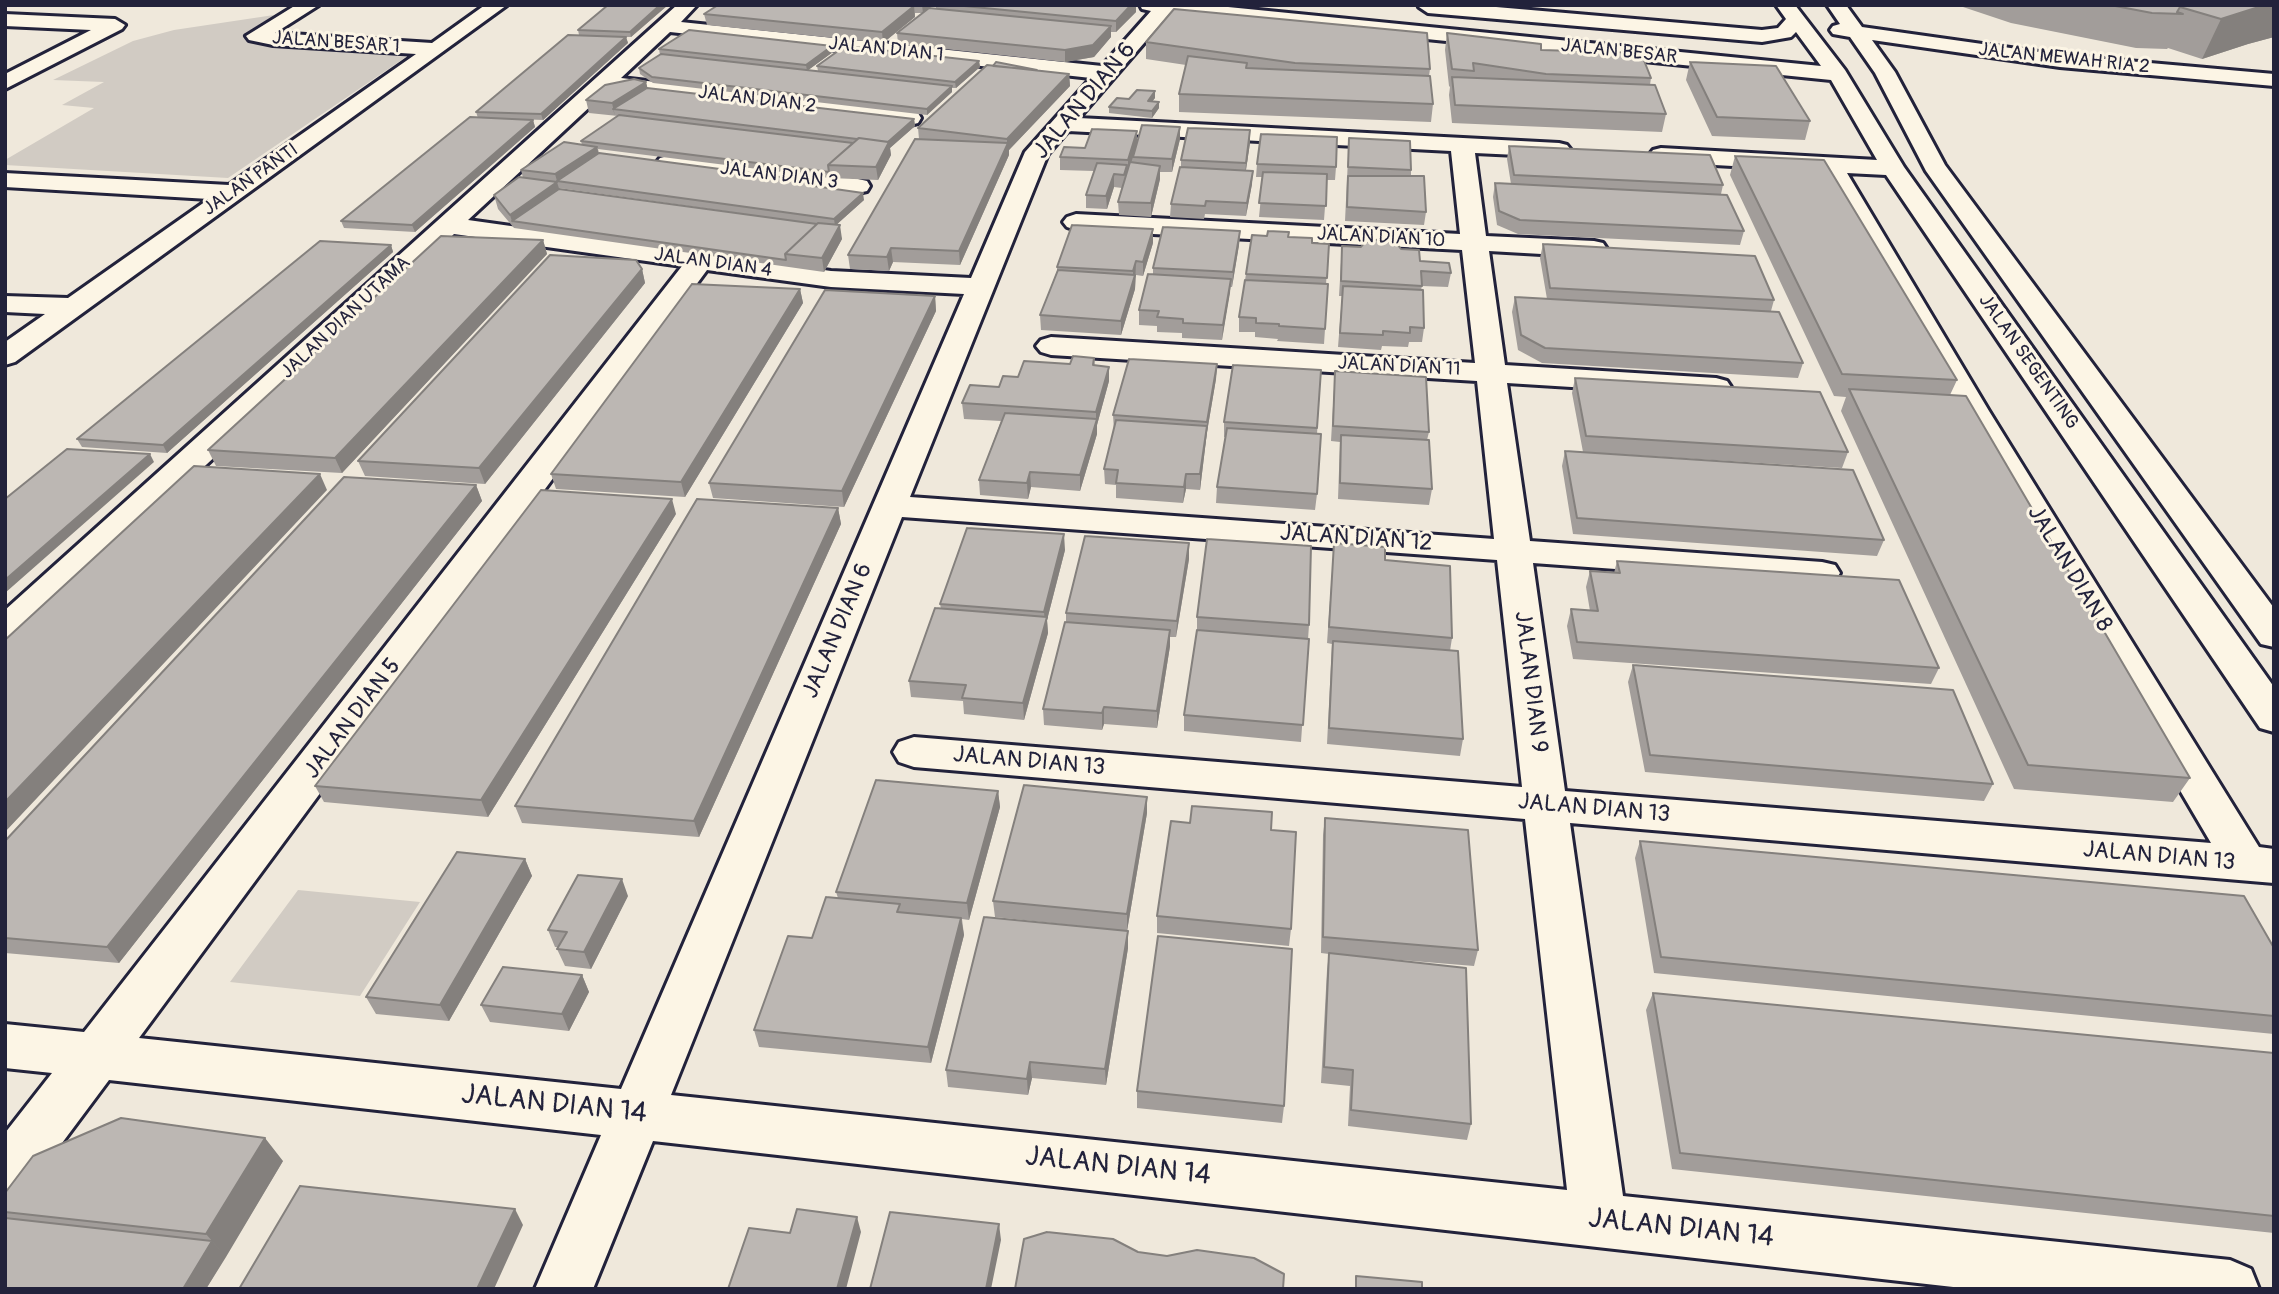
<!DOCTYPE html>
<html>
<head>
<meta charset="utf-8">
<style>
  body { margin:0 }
  #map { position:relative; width:2279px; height:1294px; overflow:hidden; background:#efe8db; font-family:Pangolin,sans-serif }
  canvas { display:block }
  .frame { position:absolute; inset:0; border:7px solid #22223b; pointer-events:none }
</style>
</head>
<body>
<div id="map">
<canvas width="2279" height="1294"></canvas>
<div class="frame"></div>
</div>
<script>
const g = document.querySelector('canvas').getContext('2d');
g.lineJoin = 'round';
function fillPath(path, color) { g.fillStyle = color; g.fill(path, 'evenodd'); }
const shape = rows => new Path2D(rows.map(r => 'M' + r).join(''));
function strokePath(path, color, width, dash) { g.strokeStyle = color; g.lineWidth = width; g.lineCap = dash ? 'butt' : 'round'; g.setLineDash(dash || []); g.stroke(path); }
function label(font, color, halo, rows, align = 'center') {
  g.font = font + ' Pangolin,sans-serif'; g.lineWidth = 6; g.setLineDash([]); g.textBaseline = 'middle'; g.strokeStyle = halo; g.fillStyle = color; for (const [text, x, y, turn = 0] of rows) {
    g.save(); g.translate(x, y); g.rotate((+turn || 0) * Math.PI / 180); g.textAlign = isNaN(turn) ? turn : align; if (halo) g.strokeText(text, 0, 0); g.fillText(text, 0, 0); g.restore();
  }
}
fillPath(shape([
  [274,15,245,41,406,57,228,178,5,165,5,160,94,108,62,105,104,82,53,80,133,41,174,30],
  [298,890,420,902,360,996,230,982]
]), '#d1cbc3');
const minor = shape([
  [296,5,319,5,275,33,432,43,485,5,507,5,15,362,5,365,5,342,45,314,5,312,5,296,68,298,209,199,5,187,5,173,229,185,416,54,273,45,249,40,246,36,296,5],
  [677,5,697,5,681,22,1102,66,1151,11,1142,9,1140,5,1208,5,1821,66,1796,32,1791,37,1762,42,1428,13,1419,7,1473,5,1762,30,1778,28,1786,19,1776,5,1795,5,1845,70,1904,167,2274,687,2274,732,2260,728,1886,175,1847,173,1989,411,2259,847,2274,849,2274,883,1570,823,1623,1196,2230,1260,2251,1269,2259,1289,1971,1289,653,1141,593,1289,535,1289,601,1135,109,1080,24,1194,5,1201,5,1133,52,1073,5,1068,5,1024,84,1032,682,266,454,234,18,640,5,643,5,610,677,5],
  [1170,13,1831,80,1877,160,1661,148,1653,150,1649,155,1653,160,1661,162,1822,171,1957,411,2211,843,1565,791,1533,563,1822,584,1835,581,1840,573,1835,565,1822,562,1530,541,1507,383,1716,396,1727,393,1731,387,1727,381,1716,378,1505,365,1489,251,1594,257,1603,255,1607,249,1603,243,1594,241,1486,236,1475,153,1559,157,1567,155,1571,150,1567,145,1559,143,1079,118,1170,13],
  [670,32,1091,78,1025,152,971,278,831,271,468,220,609,89,910,125,918,123,921,118,918,113,910,111,621,78,670,32],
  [1068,131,1451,151,1460,234,1076,214,1067,217,1063,222,1067,227,1076,230,1462,250,1475,363,1051,337,1041,340,1036,346,1041,352,1051,355,1477,381,1494,539,910,497,1048,154,1068,131],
  [707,270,831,287,964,294,621,1089,139,1038,707,270],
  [902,517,1497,560,1522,787,914,737,899,742,893,752,899,762,914,767,1525,819,1567,1190,671,1095,902,517],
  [1827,5,1846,5,1862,27,2060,55,2274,74,2274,86,2060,67,1872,40,1895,72,1945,165,2274,608,2274,647,2261,644,1926,171,1875,73,1850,37,1833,34,1830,30,1833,26,1840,24,1827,5],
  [5,14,115,19,125,25,122,29,5,89,5,74,91,30,5,26,5,14],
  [668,156,858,179,867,181,870,186,867,191,858,193,660,168,656,163,660,158,668,156]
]);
strokePath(minor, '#22223b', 6);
fillPath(minor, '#fcf5e5');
fillPath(shape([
  [668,5,631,37,626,37,628,43,543,120,517,119,533,120,535,127,415,232,344,228,341,221,478,118,476,112,579,35,578,30],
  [718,5,933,5,930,8,936,8,936,5,1136,5,1136,12,1116,32,1111,32,1111,37,1094,57,1065,62,898,44,897,33,922,13,915,13,915,17,883,43,707,25,704,14],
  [1957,5,2274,5,2274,37,2248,44,2202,59,2168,48,2167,49,2136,48,2011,23],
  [1447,33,1651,78,1650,85,1666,114,1662,132,1452,123,1449,95,1450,87,1449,86,1445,50],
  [1146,42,1430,69,1429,76,1433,104,1431,122,1179,112,1179,94,1186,65,1146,59],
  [832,46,833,52,808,70,818,71,817,66,979,61,980,67,956,88,952,88,952,92,927,115,653,83,640,74,639,68,660,55,659,49],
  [1690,62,1810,121,1805,140,1712,136,1686,80],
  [1036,70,1069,74,1070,86,1009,150,1009,155,960,265,893,262,889,271,850,269,848,255,919,139,918,128],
  [646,82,647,88,914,119,915,126,890,148,891,155,878,180,830,178,598,149,599,153,819,187,864,200,836,225,842,239,824,272,514,228,498,209,494,195,523,178,521,170,582,145,581,141,618,116,589,113,586,100],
  [559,188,767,217,559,189],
  [1155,98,1152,101,1159,108,1152,118,1109,113,1109,107,1129,99],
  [1137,131,1137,143,1180,139,1172,172,1160,172,1160,179,1151,217,1119,215,1118,202,1122,188,1114,187,1107,209,1086,208,1086,195,1094,171,1060,170,1060,157],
  [1349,138,1411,170,1411,176,1426,212,1424,225,1345,221],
  [1250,143,1246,170,1252,184,1246,216,1205,214,1204,219,1170,217,1171,204,1181,167,1181,160],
  [1509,146,1723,185,1721,194,1744,231,1740,245,1518,234,1497,225,1493,197,1495,183,1511,184,1507,159],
  [1735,156,1957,380,1950,395,2190,778,2173,802,2014,789,1841,411,1846,397,1834,396,1730,175],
  [1257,164,1336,167,1335,180,1327,180,1324,220,1259,217,1263,177,1256,177],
  [1240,231,1239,245,1232,287,1230,287,1222,340,1182,338,1182,333,1157,332,1157,326,1139,325,1139,310,1153,274,1153,268],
  [1289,237,1312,243,1329,244,1326,284,1328,284,1324,344,1277,341,1278,339,1255,337,1255,332,1239,332,1239,317,1246,274],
  [543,240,547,254,342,473,216,466,208,450],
  [1153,243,1143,276,1136,275,1135,289,1121,335,1041,330,1040,315,1057,271,1057,267],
  [1543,244,1774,300,1771,311,1803,363,1798,378,1542,363,1518,350,1512,312,1515,297,1547,299,1540,258],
  [391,245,393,252,167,453,82,447,77,439],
  [1342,246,1401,249,1420,261,1451,273,1448,287,1422,286,1421,290,1424,328,1422,342,1409,342,1408,347,1382,346,1381,350,1338,347,1342,296,1339,296],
  [642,269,645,283,485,484,365,476,358,461],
  [800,289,803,303,685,497,556,489,551,474],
  [935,296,936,311,844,507,713,498,709,483],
  [1094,358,1095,366,1109,367,1109,381,1097,425,1097,434,1080,491,1031,487,1028,499,980,495,979,480,1001,421,964,419,962,403,1018,377],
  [1217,364,1216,379,1207,432,1200,490,1186,489,1183,503,1116,498,1116,485,1105,484,1104,469,1114,431,1113,415],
  [1321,370,1317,434,1317,494,1315,510,1216,503,1217,487,1225,437,1224,437,1224,422],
  [1335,371,1429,432,1427,440,1432,489,1429,505,1338,499,1340,442,1331,441],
  [1575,378,1848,452,1842,468,1583,452,1572,393],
  [1565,451,1884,540,1877,556,1573,534,1562,466],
  [476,485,482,501,119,963,5,953,5,841],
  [838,508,841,524,699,837,522,823,515,806],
  [676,514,488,817,324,802,315,786],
  [1334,543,1385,560,1452,638,1450,651,1463,739,1460,756,1327,744,1332,644,1327,643],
  [1065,550,1047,620,1048,633,1024,720,964,714,963,701,911,697,909,681,941,609,940,604],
  [1189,559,1176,637,1170,637,1170,646,1157,728,1104,724,1102,730,1044,725,1043,709,1066,622,1066,613],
  [1617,561,1939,668,1931,684,1573,659,1567,626,1571,609,1590,611,1586,587,1590,571,1614,573],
  [1197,617,1309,625,1301,742,1184,731,1184,715,1197,633],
  [1633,665,1993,784,1984,801,1645,772,1628,682],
  [998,791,1000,807,969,920,962,919,964,935,931,1063,759,1047,754,1030,838,898,836,892],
  [1147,813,1127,931,995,917,993,901],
  [1325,818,1478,950,1474,966,1364,957,1471,1124,1467,1140,1348,1126,1350,1086,1321,1083,1327,970,1329,954,1321,953,1323,835],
  [1190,823,1271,830,1291,929,1289,946,1157,933,1157,916],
  [1640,841,2274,948,2274,1034,1654,973,1635,858],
  [525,859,532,876,449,1021,376,1014,366,997],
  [628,896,591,969,565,966,557,949,559,947,555,947,548,930],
  [1128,931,1128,948,1106,1085,1032,1078,1028,1095,948,1087,946,1070],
  [582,975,589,992,569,1031,490,1022,481,1005],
  [1653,993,2274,1053,2274,1233,1672,1169,1646,1010],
  [1137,1091,1284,1106,1282,1123,1137,1108],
  [283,1161,206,1289,5,1289,5,1193]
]), '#a29d9a');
fillPath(shape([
  [660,5,668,5,631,37,630,32],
  [922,5,933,5,923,13],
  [1131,5,1136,5,1136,12,1116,32,1116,21],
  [2261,5,2274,5,2274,37,2248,44,2202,59,2221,19],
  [914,6,915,17,883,43,882,32],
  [1111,26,1111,37,1094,57,1065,62,1065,50],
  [626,37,628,43,543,120,541,114],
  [832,46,833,52,807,71,806,65],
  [979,61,980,67,956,88,955,82],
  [1069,74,1070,86,1009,150,1009,155,960,265,959,251,1007,145,1007,139],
  [646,82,649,94,613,109,615,116,612,103],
  [952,86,952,92,927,115,927,109],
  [1155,91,1155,98,1148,107,1148,101],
  [1159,102,1159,108,1152,118,1152,111],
  [914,119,915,126,890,148,891,155,878,180,876,167,887,143],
  [533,120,535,127,415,232,412,225],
  [1180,127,1180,139,1172,172,1172,159],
  [1250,130,1250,143,1245,176,1246,163],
  [1137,131,1137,144,1128,173,1128,160],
  [597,147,600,160,557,181,555,174],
  [1160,166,1160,179,1151,217,1151,203],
  [1253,171,1252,184,1246,216,1247,203],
  [1114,174,1114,187,1107,209,1106,196],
  [557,182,561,195,512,221,514,228,510,215],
  [863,193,864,200,835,226,834,219],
  [840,225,842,239,824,272,822,258],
  [1153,229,1153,243,1143,276,1143,262],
  [1240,231,1239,245,1232,287,1233,272],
  [543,240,547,254,342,473,335,458],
  [391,245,393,252,167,453,163,445],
  [891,248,893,262,889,271,887,257],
  [1136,261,1135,289,1121,335,1121,321,1133,281,1133,271],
  [642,269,645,283,485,484,479,468],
  [1231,279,1230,293,1222,340,1223,325],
  [800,289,803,303,685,497,681,482],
  [935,296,936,311,844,507,842,491],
  [1217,364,1216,379,1207,432,1200,490,1200,474,1206,432,1207,422],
  [1109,367,1109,381,1097,425,1097,434,1080,491,1080,475,1096,422,1096,412],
  [150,454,154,462,5,593,5,580],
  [1030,472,1031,487,1028,499,1027,483],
  [320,474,327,490,5,832,5,802],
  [1186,474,1186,489,1183,503,1184,487],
  [476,485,482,501,119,963,107,947],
  [672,499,676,514,488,817,481,800],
  [838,508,841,524,699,837,694,821],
  [1064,534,1065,550,1047,620,1048,633,1024,720,1023,703,1045,624,1044,612],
  [1189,543,1189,559,1176,637,1177,621],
  [1170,630,1170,646,1157,728,1157,711],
  [1104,707,1104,724,1102,730,1102,713],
  [998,791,1000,807,969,920,967,903],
  [1147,797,1147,813,1127,931,1127,914],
  [525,859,532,876,449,1021,440,1005],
  [622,879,628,896,591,969,584,952],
  [961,918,964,935,931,1063,928,1047],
  [1128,931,1128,948,1106,1085,1105,1069],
  [582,975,589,992,569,1031,562,1014],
  [1030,1062,1032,1078,1028,1095,1027,1079],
  [265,1138,283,1161,226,1257,206,1234],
  [515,1209,523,1225,494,1289,477,1289],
  [857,1217,861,1232,846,1289,837,1289],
  [999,1224,1001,1240,991,1289,986,1289],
  [212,1241,226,1257,206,1289,183,1289]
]), '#84807d');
const building = shape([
  [608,5,660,5,630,32,578,30,608,5],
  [718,5,903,5,914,6,882,32,704,14,718,5],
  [954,5,1131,5,1116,21,954,5],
  [2110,5,2181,5,2182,6,2180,7,2177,12,2183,14,2152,13,2110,5],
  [2183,5,2265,5,2221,19,2180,7,2183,5],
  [929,8,1111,26,1093,45,1065,50,897,33,929,8],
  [1174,9,1427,33,1430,69,1295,63,1146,42,1174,9],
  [689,30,832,46,806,65,659,49,689,30],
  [1447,33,1541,44,1541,50,1641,53,1651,78,1546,74,1473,63,1474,71,1452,69,1447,33],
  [568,35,626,37,541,114,476,112,568,35],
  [845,46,979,61,955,82,817,66,845,46],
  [661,54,952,86,927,109,652,77,639,68,661,54],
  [1188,56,1247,63,1246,68,1430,76,1433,104,1179,94,1188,56],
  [996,62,1037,70,993,66,996,62],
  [1690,62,1776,66,1810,121,1717,117,1690,62],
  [987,65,1069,74,1007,139,918,128,987,65],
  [1452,77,1655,85,1666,114,1455,105,1452,77],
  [634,79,646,82,612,103,586,100,605,85,634,79],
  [647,88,914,119,888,142,859,138,857,139,613,109,647,88],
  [1137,90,1155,91,1148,101,1159,102,1152,111,1109,107,1117,98,1129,99,1137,90],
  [619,115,853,143,828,165,829,172,581,141,619,115],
  [470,117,533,120,412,225,341,221,470,117],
  [1142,125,1180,127,1172,159,1133,157,1142,125],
  [1188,128,1250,130,1246,163,1181,160,1188,128],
  [1092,129,1137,131,1128,160,1060,157,1064,147,1085,148,1092,129],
  [1261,134,1337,137,1336,167,1257,164,1261,134],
  [859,138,889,142,876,167,828,165,859,138],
  [1349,138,1410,141,1411,170,1348,167,1349,138],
  [915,139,1008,143,959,251,891,248,887,257,848,255,915,139],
  [564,142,597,147,555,174,521,170,564,142],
  [1509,146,1710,155,1723,185,1514,175,1509,146],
  [599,153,818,182,814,186,863,193,834,219,557,181,599,153],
  [1735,156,1824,160,1957,380,1842,374,1735,156],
  [1130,162,1160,166,1151,203,1118,202,1130,162],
  [1097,163,1127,165,1124,175,1114,174,1106,196,1086,195,1097,163],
  [1180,167,1253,171,1247,203,1206,201,1205,206,1171,204,1180,167],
  [1263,172,1327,174,1326,206,1259,203,1263,172],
  [1348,176,1424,176,1426,212,1347,207,1348,176],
  [519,177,557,182,510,215,494,195,519,177],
  [1495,183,1727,195,1744,231,1520,220,1499,211,1495,183],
  [559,189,817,224,785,254,786,260,512,221,559,189],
  [818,223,840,225,822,258,785,254,818,223],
  [1072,225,1153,229,1143,262,1136,261,1133,271,1057,267,1072,225],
  [1163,227,1240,231,1233,272,1153,268,1163,227],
  [1268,231,1289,232,1288,237,1312,238,1312,243,1329,244,1327,278,1246,274,1252,235,1267,236,1268,231],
  [441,236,543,240,335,458,208,450,441,236],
  [1381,239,1397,244,1401,249,1419,250,1420,261,1449,263,1451,273,1421,271,1422,286,1341,281,1342,246,1361,247,1365,242,1381,239],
  [320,241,391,245,163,445,77,439,320,241],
  [1543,244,1755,256,1774,300,1550,288,1543,244],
  [550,255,636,260,642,269,479,468,358,461,550,255],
  [1058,270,1135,275,1121,321,1040,315,1058,270],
  [1148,274,1231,279,1223,325,1183,323,1183,319,1157,317,1159,311,1139,310,1148,274],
  [1245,280,1328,284,1325,329,1279,326,1279,324,1256,323,1256,318,1239,317,1245,280],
  [692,284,800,289,681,482,551,474,692,284],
  [1343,286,1423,290,1424,328,1410,327,1410,333,1383,331,1383,335,1340,333,1343,286],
  [825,290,935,296,842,491,709,483,825,290],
  [1515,297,1779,312,1803,363,1545,348,1521,335,1515,297],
  [1073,356,1094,358,1093,365,1109,367,1096,412,962,403,970,385,999,387,1003,376,1018,377,1024,361,1070,364,1073,356],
  [1129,359,1217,364,1207,422,1113,415,1129,359],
  [1233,365,1321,370,1317,428,1224,422,1233,365],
  [1335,371,1426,377,1429,432,1333,426,1335,371],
  [1575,378,1820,392,1848,452,1586,436,1575,378],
  [1849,389,1966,396,2190,778,2028,765,1849,389],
  [1005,413,1097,419,1080,475,1030,472,1027,483,979,480,1005,413],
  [1116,420,1207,426,1200,474,1186,474,1184,487,1116,483,1118,470,1104,469,1116,420],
  [1227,428,1321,434,1317,494,1217,487,1227,428],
  [1341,435,1429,440,1432,489,1340,483,1341,435],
  [67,449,150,454,5,580,5,499,67,449],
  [1565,451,1853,470,1884,540,1577,518,1565,451],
  [194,466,320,474,5,802,5,640,194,466],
  [344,477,476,485,107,947,5,938,5,841,344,477],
  [541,490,672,499,481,800,315,786,541,490],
  [697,499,838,508,694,821,515,806,697,499],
  [967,528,1064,534,1044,612,940,604,967,528],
  [1085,536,1189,543,1177,621,1066,613,1085,536],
  [1207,539,1311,546,1309,625,1197,617,1207,539],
  [1334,543,1385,547,1385,560,1450,566,1452,638,1329,627,1334,543],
  [1617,561,1899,580,1939,668,1577,642,1571,609,1598,611,1590,571,1620,573,1617,561],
  [935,608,1047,617,1023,703,962,698,966,685,909,681,935,608],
  [1065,622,1170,630,1157,711,1104,707,1102,713,1043,709,1065,622],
  [1197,630,1309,639,1303,725,1184,715,1197,630],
  [1333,641,1458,651,1463,739,1329,728,1333,641],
  [1633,665,1953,690,1993,784,1650,755,1633,665],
  [876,780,998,791,967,903,836,892,876,780],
  [1024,785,1147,797,1127,914,993,901,1024,785],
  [1192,806,1272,812,1271,830,1296,832,1291,929,1157,916,1171,821,1190,823,1192,806],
  [1325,818,1468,830,1478,950,1323,937,1325,818],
  [1640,841,2244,896,2274,948,2274,1016,1661,957,1640,841],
  [457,852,525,859,440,1005,366,997,457,852],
  [578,875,622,879,584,952,557,949,567,932,548,930,578,875],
  [826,897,900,904,897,912,961,918,928,1047,754,1030,788,936,812,938,826,897],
  [984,917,1128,931,1105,1069,1030,1062,1027,1079,946,1070,984,917],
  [1158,936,1292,949,1284,1106,1137,1091,1158,936],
  [1329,953,1466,968,1471,1124,1351,1110,1353,1070,1324,1067,1329,953],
  [503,967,582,975,562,1014,481,1005,503,967],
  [1653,993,2274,1053,2274,1216,1680,1153,1653,993],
  [121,1118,265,1138,206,1234,5,1212,5,1193,33,1156,121,1118],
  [300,1186,515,1209,477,1289,239,1289,300,1186],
  [797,1209,857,1217,837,1289,728,1289,749,1228,790,1233,797,1209],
  [890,1212,999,1224,986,1289,870,1289,890,1212],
  [5,1218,212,1241,183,1289,5,1289,5,1218],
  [1047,1232,1113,1239,1138,1252,1167,1256,1197,1250,1254,1258,1284,1274,1283,1289,1015,1289,1024,1239,1047,1232],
  [1356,1276,1422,1282,1422,1289,1356,1289,1356,1276]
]);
fillPath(building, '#bcb7b3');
strokePath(building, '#84807d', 2);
label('19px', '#22223b', '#fcf5e5', [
  ["JALAN BESAR 1",336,43,4],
  ["JALAN DIAN 1",886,50,6],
  ["JALAN BESAR",1619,52,6],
  ["JALAN MEWAH RIA 2",2064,59,6],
  ["JALAN DIAN 2",757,100,7],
  ["JALAN DIAN 3",779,176,7],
  ["JALAN PANTI",251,180,-35],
  ["JALAN DIAN 10",1381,238,3],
  ["JALAN DIAN 4",713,263,8],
  ["JALAN DIAN UTAMA",346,318,-43],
  ["JALAN SEGENTING",2028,362,55],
  ["JALAN DIAN 11",1399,367,3]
]);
label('23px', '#22223b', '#fcf5e5', [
  ["JALAN DIAN 6",1085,101,-50],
  ["JALAN DIAN 12",1356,539,4],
  ["JALAN DIAN 8",2069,569,59],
  ["JALAN DIAN 6",838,631,-67],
  ["JALAN DIAN 9",1530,682,83],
  ["JALAN DIAN 5",353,719,-53],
  ["JALAN DIAN 13",1029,762,5],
  ["JALAN DIAN 13",1594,809,5],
  ["JALAN DIAN 13",2159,857,5]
]);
label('28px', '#22223b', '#fcf5e5', [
  ["JALAN DIAN 14",554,1105,6],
  ["JALAN DIAN 14",1118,1167,6],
  ["JALAN DIAN 14",1681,1229,6]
]);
</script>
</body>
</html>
